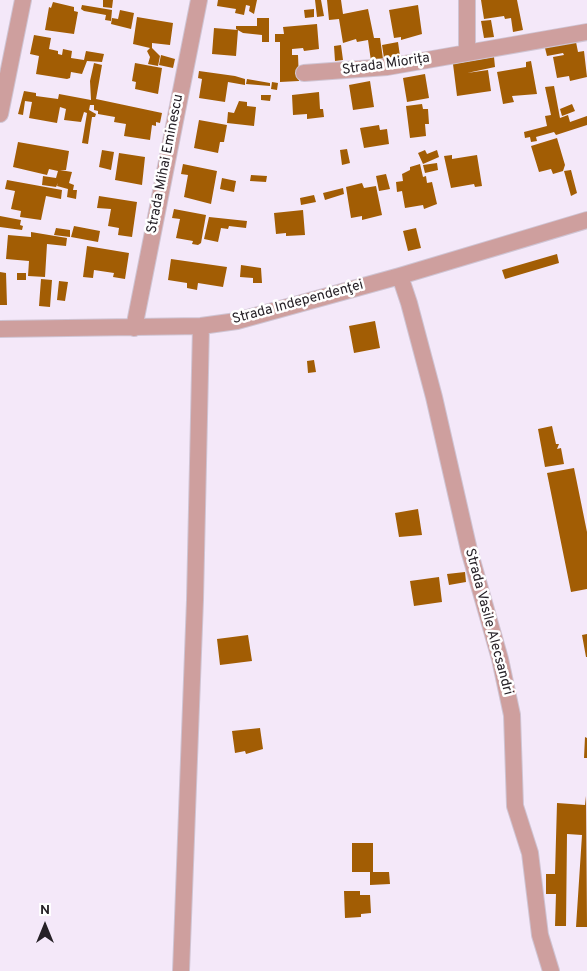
<!DOCTYPE html>
<html>
<head>
<meta charset="utf-8">
<style>
  body { margin:0 }
  #map { position:relative; width:587px; height:971px; overflow:hidden; background:#f4e8f9; font-family:Overpass,sans-serif }
  canvas { display:block }
  .north { position:absolute; left:20px; top:901px; width:50px; height:50px; -webkit-text-stroke:4px #fff; paint-order:stroke; rotate:0deg; font-size:14px; font-weight:700; line-height:20px; text-align:center; color:#262127 }
  .north::after { content:''; display:block; margin:auto; width:18px; height:22px; background:#262127; clip-path:polygon(50% 0,100% 100%,50% 72%,0 100%) }
</style>
</head>
<body>
<div id="map">
<canvas width="587" height="971"></canvas>
<div class="north">N</div>
</div>
<script>
const g = document.querySelector('canvas').getContext('2d');
g.lineJoin = 'round';
function fillPath(path, color) { g.fillStyle = color; g.fill(path, 'evenodd'); }
const shape = rows => new Path2D(rows.map(r => 'M' + r).join(''));
function strokePath(path, color, width, dash) { g.strokeStyle = color; g.lineWidth = width; g.lineCap = dash ? 'butt' : 'round'; g.setLineDash(dash || []); g.stroke(path); }
function label(font, color, halo, rows, align = 'center') {
  g.font = font + ' Overpass,sans-serif'; g.lineWidth = 5; g.setLineDash([]); g.textBaseline = 'middle'; g.strokeStyle = halo; g.fillStyle = color; for (const [text, x, y, turn = 0] of rows) {
    g.save(); g.translate(x, y); g.rotate((+turn || 0) * Math.PI / 180); g.textAlign = isNaN(turn) ? turn : align; if (halo) g.strokeText(text, 0, 0); g.fillText(text, 0, 0); g.restore();
  }
}
fillPath(shape([
  [103,0,113,0,112,8,103,7],
  [218,0,257,0,254,14,249,11,250,6,246,5,244,15,235,13,236,9,217,6],
  [315,0,321,0,324,16,317,17],
  [327,0,341,0,343,14,368,9,374,38,380,38,383,59,371,61,368,40,357,42,356,39,343,43,339,19,329,20],
  [481,0,517,0,523,30,513,32,511,18,505,19,504,16,484,19],
  [53,2,74,7,74,11,78,12,74,34,45,30,49,7,51,8],
  [82,5,112,10,111,21,105,20,106,15,84,11,81,9],
  [418,5,422,34,401,40,401,37,394,38,389,10],
  [314,9,314,17,305,18,304,10],
  [120,10,134,13,131,29,111,24,112,18,118,19],
  [137,17,173,23,170,45,152,43,152,48,160,56,158,66,148,64,150,57,147,51,150,48,133,44],
  [257,18,269,18,269,42,262,42,262,35,243,33,236,29,236,26,257,26],
  [491,20,494,37,484,38,481,21],
  [317,24,319,49,304,51,303,48,292,49,292,55,298,55,299,81,280,82,280,42,275,42,275,34,284,34,283,27],
  [214,28,238,30,236,56,212,54],
  [34,35,51,38,49,49,58,51,58,54,62,55,63,49,72,51,71,58,84,60,86,51,104,54,102,62,87,61,82,74,71,72,70,78,67,79,36,74,39,56,30,54],
  [398,42,400,56,384,58,382,45],
  [576,42,578,52,584,51,587,77,570,81,569,76,557,78,553,57,564,55,563,53,547,56,545,48],
  [341,45,343,60,335,61,334,46],
  [161,55,175,59,173,68,159,65],
  [494,57,495,67,467,73,488,70,491,91,457,96,453,64],
  [531,61,537,94,512,96,514,102,503,104,497,72,526,67,526,62],
  [94,63,102,65,96,99,162,113,160,123,156,122,156,126,152,125,150,140,124,136,126,124,114,122,115,117,98,114,98,111,94,110,94,105,90,105,89,110,96,114,95,117,92,117,88,144,82,143,87,113,84,112,81,122,64,120,66,109,60,107,57,123,29,118,32,102,25,101,23,115,18,114,24,91,36,93,36,96,58,99,59,94,91,100,90,81],
  [135,63,162,68,158,94,135,89,136,82,132,81],
  [199,71,235,76,245,79,245,85,228,82,225,102,199,98,202,79,198,78],
  [425,74,429,98,407,102,403,78],
  [247,79,270,83,270,86,246,84],
  [370,81,374,107,353,110,349,85],
  [272,82,278,83,277,90,271,89],
  [554,86,560,118,568,115,570,122,587,116,587,125,556,135,554,132,536,137,537,141,531,142,530,137,525,138,524,132,547,126,545,116,551,115,545,87],
  [319,92,320,109,323,109,324,117,307,119,307,114,293,115,292,95],
  [261,95,271,95,270,101,261,100],
  [239,101,247,102,247,106,256,107,254,126,227,123,228,112,234,113],
  [422,104,423,109,428,109,429,124,425,124,426,136,410,138,406,106],
  [572,104,575,111,562,116,560,109],
  [199,120,227,125,224,142,220,142,218,153,194,148],
  [379,125,380,130,387,129,389,144,364,148,360,128],
  [557,138,565,165,563,171,553,174,551,169,539,172,531,146],
  [18,142,69,151,66,170,60,170,72,172,69,183,74,185,73,190,77,190,76,199,67,197,68,189,57,186,58,183,56,187,42,185,43,176,56,178,58,171,49,169,47,175,13,167],
  [347,149,350,163,342,165,340,150],
  [102,150,114,152,111,170,99,167],
  [425,150,427,154,437,150,439,157,423,164,418,153],
  [119,153,145,157,142,185,115,180],
  [452,155,452,159,477,155,482,186,475,187,474,184,451,188,444,156],
  [437,163,438,170,425,173,423,165],
  [183,164,217,171,211,204,184,197,188,175,181,174],
  [420,164,423,177,426,176,427,183,432,182,437,204,424,209,423,205,405,208,402,191,397,192,396,182,403,181,402,174,410,170,410,167],
  [571,170,577,193,571,196,564,171],
  [386,174,390,189,379,191,376,176],
  [251,175,267,176,266,182,250,181],
  [222,178,236,181,234,192,220,189],
  [7,180,62,190,61,199,46,196,41,220,20,217,21,211,11,209,15,191,5,189],
  [362,183,364,188,376,186,382,215,362,220,362,216,351,218,346,187],
  [343,188,344,194,325,200,323,193],
  [314,195,316,202,301,205,300,198],
  [99,196,137,202,132,237,118,235,119,228,108,226,111,209,97,208],
  [174,209,206,215,201,243,198,245,192,244,193,241,176,238,180,219,172,218],
  [303,210,305,235,286,236,286,233,276,234,274,213],
  [0,216,21,220,20,225,23,226,22,230,0,227],
  [209,217,247,221,246,228,229,226,228,229,221,228,218,242,204,239],
  [74,226,100,231,98,242,71,237],
  [56,228,70,230,70,237,54,235],
  [416,228,421,248,408,251,403,231],
  [31,232,67,238,66,246,47,244,45,277,28,276,29,261,6,259,8,235,31,237],
  [87,246,129,253,125,279,113,277,114,273,94,270,93,278,83,277],
  [557,254,559,263,505,279,502,270],
  [171,259,227,267,223,287,198,283,197,290,187,288,187,283,168,280],
  [241,265,261,268,262,283,253,283,253,278,240,277],
  [0,272,6,273,7,305,0,305],
  [17,273,26,273,26,280,17,280],
  [41,279,52,280,50,307,39,306],
  [59,281,68,282,65,301,57,300],
  [375,321,380,348,354,353,349,326],
  [314,360,316,372,308,373,307,361],
  [552,426,556,444,559,444,557,449,561,448,564,464,545,467,538,429],
  [574,468,587,532,587,589,571,592,547,473],
  [418,509,422,535,399,537,395,513],
  [465,572,466,582,449,585,447,574],
  [439,577,442,602,414,606,410,581],
  [587,634,587,657,586,657,582,635],
  [248,635,252,661,220,665,217,639],
  [260,728,263,749,246,754,245,751,235,753,232,731],
  [585,737,587,738,587,758,584,758],
  [586,796,587,927,576,927,582,835,567,834,566,926,555,926,556,894,546,894,546,874,555,874,557,803,585,805],
  [352,843,373,843,373,872,389,872,390,884,370,885,370,872,352,872],
  [344,891,360,891,360,895,370,895,371,913,361,914,361,917,345,918]
]), '#a25d04');
const minor = shape([
  [467,51,467,0],
  [304,73,387,67,587,32],
  [0,114,23,0],
  [400,276,409,303,434,397,469,550,500,659,512,715,515,806,530,853,540,935,551,971],
  [134,328,199,0],
  [0,329,201,326,237,321,400,276,587,220],
  [181,971,195,600,201,326]
]);
strokePath(minor, '#cfc4d3', 18);
strokePath(minor, '#ce9f9e', 16);
label('14px', '#262127', '#fff', [
  ["Strada Miorița",386,65,-8],
  ["Strada Mihai Eminescu",166,164,-79],
  ["Strada Independenţei",298,303,-15],
  ["Strada Vasile Alecsandri",488,622,75]
]);
</script>
</body>
</html>
